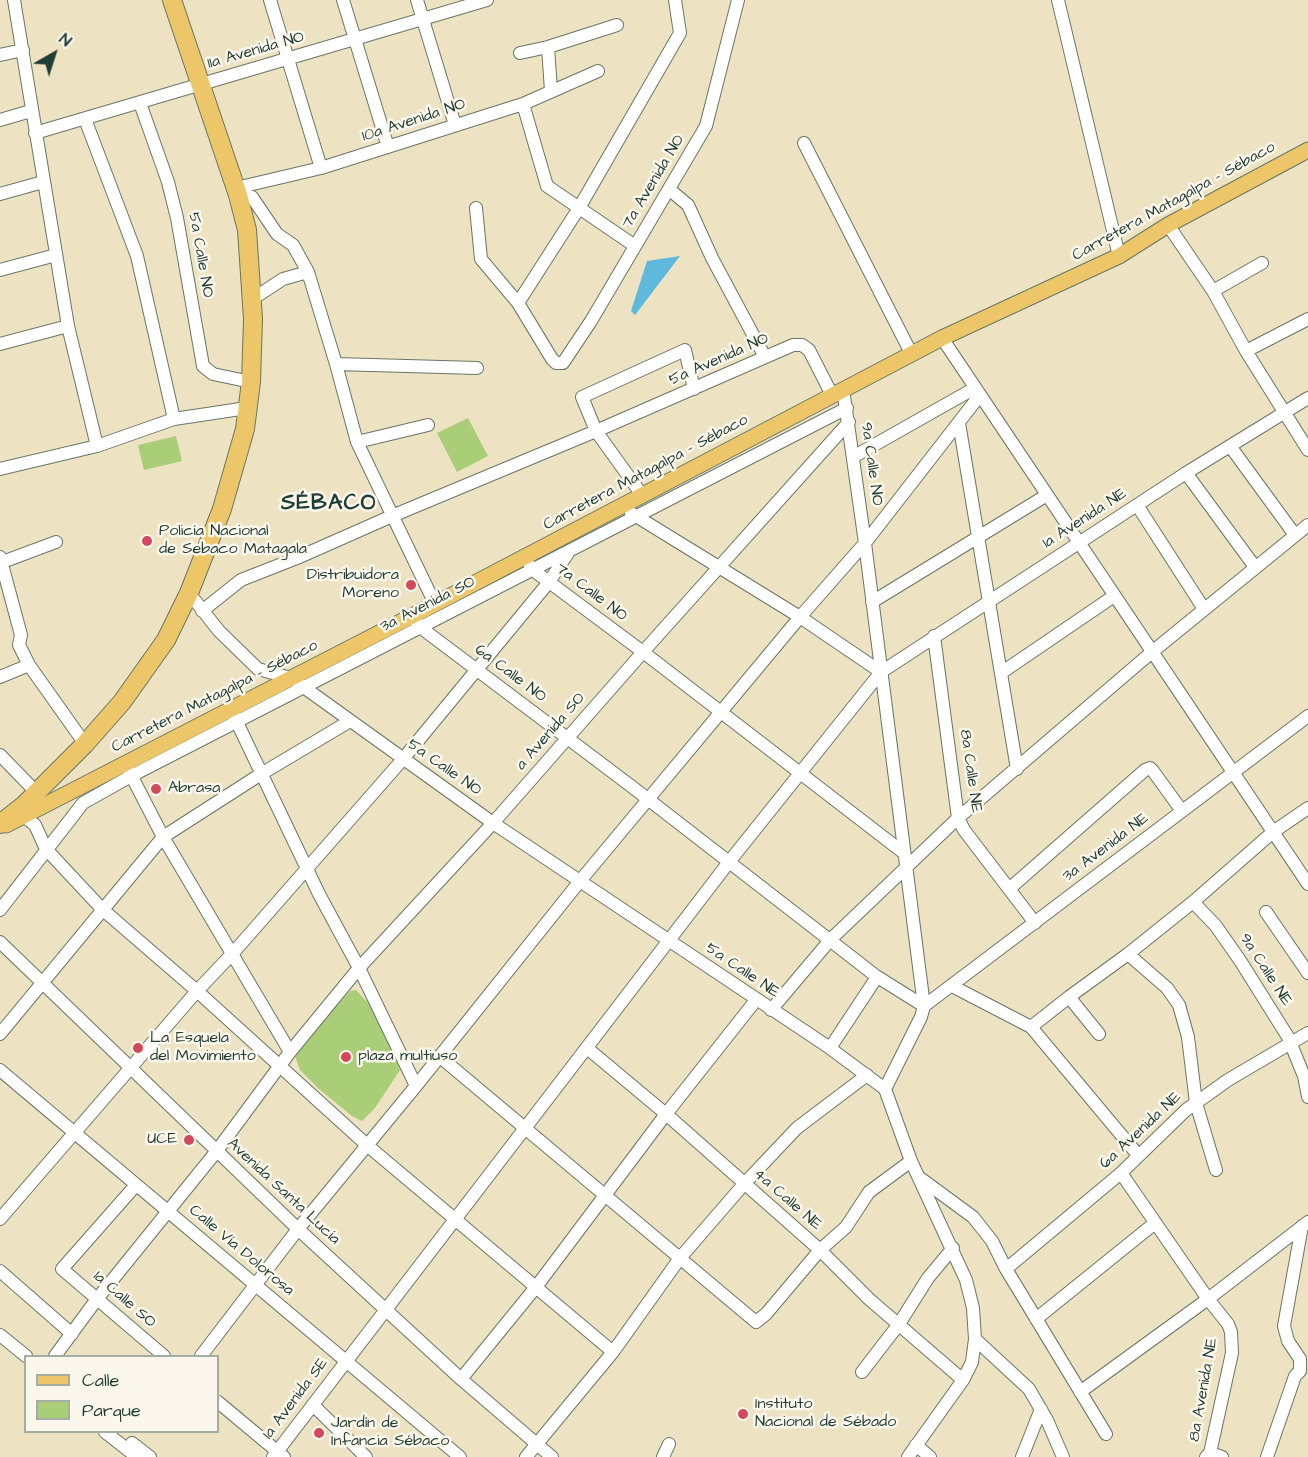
<!DOCTYPE html>
<html>
<head>
<meta charset="utf-8">
<style>
  body { margin:0 }
  #map { position:relative; width:1308px; height:1457px; overflow:hidden; background:#ede2c1; font-family:"Architects Daughter",sans-serif }
  canvas { display:block }
  .legend { position:absolute; left:24px; top:1355px; width:195px; height:78px; box-sizing:border-box; background:#fbf7ec; border:2px solid #a3ada2; margin:0; padding:8px 10px; list-style:none; font-size:18px; color:#1f3d34 }
  .legend li { display:flex; align-items:center; gap:12px; height:30px }
  .legend b { width:30px; border:2px solid #a3ada2 }
  .north { position:absolute; left:24px; top:24px; width:60px; height:60px; -webkit-text-stroke:4px #fbf7ec; paint-order:stroke; rotate:39deg; font-size:16px; font-weight:700; line-height:24px; text-align:center; color:#1f3d34 }
  .north::after { content:''; display:block; margin:auto; width:21px; height:27px; background:#1f3d34; clip-path:polygon(50% 0,100% 100%,50% 72%,0 100%) }
</style>
</head>
<body>
<div id="map">
<canvas width="1308" height="1457"></canvas>
<ul class="legend">
<li><b style="height:8px;background:#ecc669"></b>Calle</li>
<li><b style="height:16px;background:#aacd77"></b>Parque</li>
</ul>
<div class="north">N</div>
</div>
<script>
const g = document.querySelector('canvas').getContext('2d');
g.lineJoin = 'round';
function fillPath(path, color) { g.fillStyle = color; g.fill(path, 'evenodd'); }
const shape = rows => new Path2D(rows.map(r => 'M' + r).join(''));
function strokePath(path, color, width, dash) { g.strokeStyle = color; g.lineWidth = width; g.lineCap = dash ? 'butt' : 'round'; g.setLineDash(dash || []); g.stroke(path); }
function label(font, color, halo, rows, align = 'center') {
  g.font = font + ' "Architects Daughter",sans-serif'; g.lineWidth = 5; g.setLineDash([]); g.textBaseline = 'middle'; g.strokeStyle = halo; g.fillStyle = color; for (const [text, x, y, turn = 0] of rows) {
    g.save(); g.translate(x, y); g.rotate((+turn || 0) * Math.PI / 180); g.textAlign = isNaN(turn) ? turn : align; if (halo) g.strokeText(text, 0, 0); g.fillText(text, 0, 0); g.restore();
  }
}
fillPath(shape([
  [468,418,488,456,457,472,437,433],
  [176,436,182,461,144,470,138,445],
  [356,990,370,1005,381,1026,400,1070,375,1108,362,1121,352,1116,319,1089,300,1070,295,1056,313,1031,350,991]
]), '#aacd77');
fillPath(shape([
  [680,256,635,315,631,311,647,261]
]), '#5fb9dd');
const minor = shape([
  [14,0,68,326,97,446],
  [270,0,321,168],
  [343,0,388,147],
  [417,0,455,125],
  [1058,0,1119,256],
  [548,47,551,91],
  [520,53,548,47,617,25],
  [0,55,23,50],
  [140,103,168,182,177,218,203,366,213,374,251,382],
  [523,104,547,186,635,246],
  [85,119,137,256,174,419],
  [0,120,31,111],
  [35,133,487,0],
  [804,143,911,353],
  [236,188,321,168,523,104,598,71],
  [670,190,688,205,712,258,765,357],
  [0,194,43,182],
  [238,195,252,197,277,234,293,245,308,272,336,364,357,442,435,604],
  [476,208,481,259,518,303,552,359,556,363,563,363,591,321,706,126,738,0],
  [1168,225,1213,291,1246,351,1308,450],
  [0,270,56,255],
  [1213,291,1262,263],
  [251,300,283,279,308,272],
  [518,303,579,208,680,33,675,0],
  [942,338,1308,884],
  [0,344,68,326],
  [1246,351,1308,319],
  [336,364,477,368],
  [843,389,865,543,924,1006,921,1017,885,1089,911,1161,966,1280,973,1308,975,1339,972,1362,963,1380,908,1457],
  [959,423,1017,769],
  [357,442,428,425],
  [1230,446,1295,535],
  [853,457,975,388],
  [0,469,97,446,174,419,247,408],
  [1186,473,1255,567],
  [642,495,596,431,582,397,685,350,694,389],
  [1137,505,1204,609],
  [631,513,800,617,881,672],
  [0,557,21,635,19,645,29,665,85,744],
  [0,563,56,542],
  [530,566,533,570,643,652,904,853],
  [189,593,219,631,258,669,291,678,493,823,827,1046,885,1089],
  [872,602,1047,495],
  [202,611,241,580,297,558,392,516,596,431,793,345,802,345,809,350,832,395],
  [412,616,420,627,631,786,876,976,924,1006,1308,716],
  [934,636,958,818,964,830,1035,923],
  [1001,673,1114,596],
  [0,677,29,665],
  [234,716,319,894,359,968,416,1086],
  [0,755,37,793],
  [128,769,163,837,290,1052],
  [24,816,35,825,46,849,102,909,197,991,368,1146,613,1352],
  [1009,889,1145,770,1150,768,1153,771,1182,811],
  [1193,902,1216,926,1241,962,1288,1037,1304,1076,1308,1097],
  [0,910,83,803,131,776,847,408],
  [1266,912,1308,973],
  [0,942,298,1229,461,1379,552,1457],
  [1128,954,1167,988,1179,1005,1188,1037,1196,1103,1216,1170],
  [952,986,1031,1027,1138,1155],
  [1069,997,1099,1034],
  [771,1010,831,939,958,818,1152,652,1308,525],
  [1031,1027,1069,997,1128,954,1193,902,1273,832,1308,808],
  [0,1034,163,837,261,774,350,721],
  [587,1048,666,1114,820,1250,869,1299,963,1380],
  [830,1048,877,977],
  [439,1056,756,1322,766,1314,820,1250,846,1227,869,1192,911,1161],
  [0,1070,460,1457],
  [1121,1173,1208,1299,1228,1324,1231,1332,1232,1353,1210,1453,1206,1457],
  [920,1178,973,1217,992,1241,1006,1269,1106,1434],
  [136,1185,62,1269,164,1356],
  [0,1219,197,991,233,953,403,759,549,582,568,553],
  [1006,1269,1121,1173,1186,1110,1228,1080,1308,1033],
  [0,1271,72,1334],
  [1036,1319,1155,1223],
  [0,1335,26,1356],
  [975,1339,1029,1389,1047,1420,1063,1457],
  [55,1356,97,1299,216,1152,290,1052,359,968,493,823,643,652,849,422],
  [201,1356,298,1229,416,1086,580,881,800,617,865,543,980,395],
  [862,1372,899,1324,928,1278,953,1248],
  [461,1379,536,1287,666,1114,756,1000],
  [1080,1392,1208,1299,1308,1222],
  [218,1402,284,1457],
  [313,1405,366,1457],
  [105,1432,137,1457],
  [132,1443,150,1457],
  [916,1445,930,1457],
  [1210,1453,1222,1457],
  [273,1457,729,862,881,672,1186,473,1308,398],
  [526,1457,613,1352,680,1258,744,1184,797,1128,867,1075],
  [663,1457,669,1444],
  [1022,1457,1041,1409],
  [1267,1457,1295,1376,1300,1371,1300,1359,1288,1341,1284,1326,1302,1226]
]);
const major = shape([
  [6,825,412,616,942,338,1119,256,1168,225,1308,150]
]);
const highway = shape([
  [0,824,24,805,85,744,122,702,166,640,189,593,222,509,245,429,251,382,253,319,247,230,238,195,172,0]
]);
strokePath(minor, '#677765', 14);
strokePath(major, '#677765', 17);
strokePath(highway, '#677765', 20);
strokePath(minor, '#fff', 12);
strokePath(major, '#ecc669', 15);
strokePath(highway, '#ecc669', 18);
for (const [x, y, r, color] of [
  [147,541,6,"#d1495b"],
  [411,585,6,"#d1495b"],
  [156,789,6,"#d1495b"],
  [138,1048,6,"#d1495b"],
  [346,1057,6,"#d1495b"],
  [189,1140,6,"#d1495b"],
  [743,1414,6,"#d1495b"],
  [319,1433,6,"#d1495b"]
]) { const dot = new Path2D(); dot.arc(x, y, r, 0, 2 * Math.PI); g.fillStyle = color; g.fill(dot); strokePath(dot, '#fbf7ec', 2); }
label('16px', '#1f3d34', '#fbf7ec', [
  ["11a Avenida NO",256,51,-16],
  ["10a Avenida NO",414,121,-18],
  ["7a Avenida NO",654,182,-59],
  ["Carretera Matagalpa - Sébaco",1174,202,-29],
  ["5a Calle NO",200,255,80],
  ["5a Avenida NO",719,360,-24],
  ["9a Calle NO",871,464,82],
  ["Carretera Matagalpa - Sébaco",646,473,-28],
  ["1a Avenida NE",1085,519,-33],
  ["7a Calle NO",591,593,37],
  ["3a Avenida SO",428,605,-27],
  ["6a Calle NO",510,674,37],
  ["Carretera Matagalpa - Sébaco",215,697,-27],
  ["a Avenida SO",551,732,-49],
  ["5a Calle NO",444,768,35],
  ["8a Calle NE",970,771,82],
  ["3a Avenida NE",1106,848,-37],
  ["9a Calle NE",1265,970,57],
  ["5a Calle NE",742,971,34],
  ["6a Avenida NE",1141,1131,-43],
  ["Avenida Santa Lucía",283,1192,43],
  ["4a Calle NE",787,1200,41],
  ["Calle Vía Dolorosa",241,1251,40],
  ["1a Calle SO",124,1300,41],
  ["8a Avenida NE",1204,1390,-80],
  ["1a Avenida SE",296,1399,-53]
]);
label('16px', '#1f3d34', '#fbf7ec', [
  ["Policía Nacional",159,532],
  ["de Sebaco Matagala",159,550],
  ["Distribuidora",399,576,"right"],
  ["Moreno",399,594,"right"],
  ["Abrasa",168,789],
  ["La Esquela",150,1039],
  ["del Movimiento",150,1057],
  ["plaza multiuso",358,1057],
  ["UCE",177,1140,"right"],
  ["Instituto",755,1405],
  ["Nacional de Sébado",755,1423],
  ["Jardín de",331,1424],
  ["Infancia Sébaco",331,1442]
], 'left');
g.letterSpacing = '1.5px';
label('bold 22px', '#1f3d34', '#fbf7ec', [
  ["SÉBACO",329,504]
]);
g.letterSpacing = '0px';
</script>
</body>
</html>
